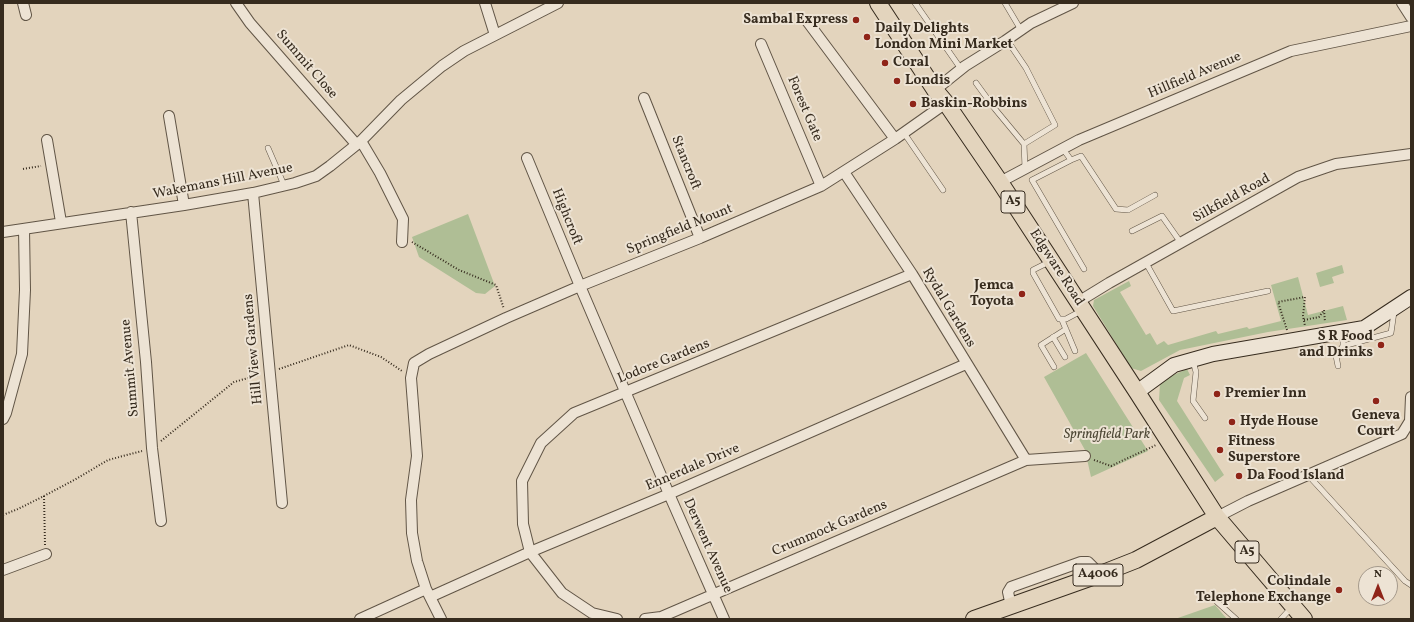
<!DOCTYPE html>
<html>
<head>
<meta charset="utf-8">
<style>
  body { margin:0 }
  #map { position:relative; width:1414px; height:622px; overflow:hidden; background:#e3d4bd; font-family:Vollkorn,serif }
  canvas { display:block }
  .frame { position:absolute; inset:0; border:4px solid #362b1e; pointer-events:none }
  .north { position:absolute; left:1358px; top:566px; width:40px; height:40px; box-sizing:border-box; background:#ede3d4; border:1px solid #a4998b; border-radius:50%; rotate:0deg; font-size:11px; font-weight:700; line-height:16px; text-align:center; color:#362b1e }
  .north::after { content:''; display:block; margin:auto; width:14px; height:18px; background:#8f2418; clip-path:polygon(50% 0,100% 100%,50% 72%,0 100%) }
</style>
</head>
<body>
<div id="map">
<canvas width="1414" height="622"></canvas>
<div class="frame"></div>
<div class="north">N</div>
</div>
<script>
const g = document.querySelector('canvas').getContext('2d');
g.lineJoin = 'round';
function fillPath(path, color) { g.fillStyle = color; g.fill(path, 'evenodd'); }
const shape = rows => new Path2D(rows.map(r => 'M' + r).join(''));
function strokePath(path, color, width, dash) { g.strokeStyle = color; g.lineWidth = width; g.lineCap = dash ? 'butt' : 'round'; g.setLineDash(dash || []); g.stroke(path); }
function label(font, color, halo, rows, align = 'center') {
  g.font = font + ' Vollkorn,serif'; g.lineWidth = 4; g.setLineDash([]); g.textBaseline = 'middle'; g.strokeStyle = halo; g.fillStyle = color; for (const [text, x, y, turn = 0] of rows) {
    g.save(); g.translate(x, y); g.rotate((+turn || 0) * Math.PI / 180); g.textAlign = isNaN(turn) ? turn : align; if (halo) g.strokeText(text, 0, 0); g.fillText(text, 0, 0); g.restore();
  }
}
fillPath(shape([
  [468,214,495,286,485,294,476,293,419,257,412,237],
  [1342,265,1344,273,1332,277,1334,283,1320,287,1316,273],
  [1298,277,1308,315,1343,306,1347,320,1268,332,1180,350,1141,371,1131,368,1093,306,1094,300,1129,281,1131,286,1120,292,1146,335,1150,333,1157,345,1164,341,1168,345,1216,331,1218,334,1247,327,1249,329,1281,321,1271,285],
  [1086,353,1148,451,1091,477,1085,450,1044,377],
  [1187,369,1190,375,1184,378,1177,401,1224,475,1215,482,1159,400,1160,383,1171,376],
  [1215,605,1227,619,1175,619]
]), '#afbe95');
const lane = shape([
  [915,3,961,69],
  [1005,3,1021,30],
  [1007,40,1026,68,1055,125,1024,144],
  [976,83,995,109,1024,144,1025,168],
  [904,133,943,190],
  [268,148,284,185],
  [1063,149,1071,160,1032,180,1084,269],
  [1071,160,1081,156,1116,209,1128,210,1155,195],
  [1132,231,1162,216,1181,243],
  [1049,262,1033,270,1033,273,1059,319,1066,319,1081,311],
  [1146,263,1173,311,1268,291],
  [1062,320,1075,351],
  [1053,337,1065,357],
  [1343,346,1391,333,1394,312],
  [1193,361,1196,372,1193,401,1205,418],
  [1338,366,1336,356,1343,346,1343,334],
  [1054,367,1041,345,1066,329],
  [1308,475,1405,581,1411,585],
  [1217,602,1236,619],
  [1281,619,1291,608]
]);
const street = shape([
  [23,3,26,15],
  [236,3,250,23,356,144],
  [485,3,495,35],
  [1402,3,1411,17],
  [807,21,895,139],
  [761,44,821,186],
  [935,90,965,66,1005,41,1031,23,1073,3],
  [644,98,700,238],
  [169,116,184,205],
  [47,140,61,222],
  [361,141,380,173,403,219,402,242],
  [527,158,580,286,669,494,724,619],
  [844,172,912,274,1026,460],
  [1000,182,1079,140,1291,51,1411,26],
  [253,193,282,503],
  [131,212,146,362,152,448,161,521],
  [3,232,184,205,253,193,295,183,316,176,330,166,361,141,401,100,442,66,464,51,558,3],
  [1078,302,1109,283,1298,177,1336,164,1411,154],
  [3,419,6,413,22,354,25,290,24,229],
  [1217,517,1248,501,1402,434,1410,421,1411,397],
  [3,570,46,554],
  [430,597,530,552,669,494,966,364],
  [1011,606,1008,592,1011,587,1081,562,1088,562,1093,567,1098,575],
  [360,619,426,589],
  [441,619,426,589,417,561,412,533,411,500,417,456,411,378,414,363,429,354,506,318,580,286,700,238,821,186,895,139,946,103],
  [617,619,592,613,562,593,530,552,523,524,522,481,541,443,574,413,912,274],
  [645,619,661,617,1026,460,1085,456]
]);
const secondary = shape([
  [1137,392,1174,365,1213,354,1364,328,1411,297]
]);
const primary = shape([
  [878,3,935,90,946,103,1000,182,1137,392,1217,517,1304,619],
  [974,619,1098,575,1136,560,1217,517]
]);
strokePath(lane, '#615546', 6);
strokePath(street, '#615546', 12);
strokePath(secondary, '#362b1e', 16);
strokePath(primary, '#362b1e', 18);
strokePath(shape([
  [23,169,41,166],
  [412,242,459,270,496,285,504,309],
  [1304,320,1319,317,1324,310,1325,322],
  [1287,330,1278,302,1305,297,1303,316,1305,326],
  [279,369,349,345,381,357,402,371],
  [161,441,234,382,259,375],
  [1094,460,1111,466,1156,445],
  [44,496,45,545],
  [3,515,18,509,44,496,76,479,108,460,142,451]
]), '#362b1e', 2, [1, 2]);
strokePath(lane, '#ede3d4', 5);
strokePath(street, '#ede3d4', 10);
strokePath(secondary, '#ede3d4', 14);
strokePath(primary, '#e3d4bd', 16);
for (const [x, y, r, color] of [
  [856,20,4,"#8f2418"],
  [867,37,4,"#8f2418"],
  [885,63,4,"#8f2418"],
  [897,81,4,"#8f2418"],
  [913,104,4,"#8f2418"],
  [1022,294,4,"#8f2418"],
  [1381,345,4,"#8f2418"],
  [1217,394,4,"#8f2418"],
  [1376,401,4,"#8f2418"],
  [1232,422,4,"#8f2418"],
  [1220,450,4,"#8f2418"],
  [1239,476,4,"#8f2418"],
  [1339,590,4,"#8f2418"]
]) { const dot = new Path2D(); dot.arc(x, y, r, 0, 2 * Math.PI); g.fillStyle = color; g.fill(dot); strokePath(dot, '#ede3d4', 1.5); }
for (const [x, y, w] of [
  [1013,202,24],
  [1247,552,24],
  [1098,575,50]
]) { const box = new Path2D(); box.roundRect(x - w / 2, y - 11, w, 22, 3); g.fillStyle = '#ede3d4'; g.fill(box); strokePath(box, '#362b1e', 1); }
label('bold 13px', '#362b1e', null, [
  ["A5",1013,202],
  ["A5",1247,552],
  ["A4006",1098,575]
]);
label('bold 14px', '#362b1e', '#ede3d4', [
  ["Sambal Express",848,20,"right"],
  ["Daily Delights",875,29],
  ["London Mini Market",875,45],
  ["Coral",893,63],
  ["Londis",905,81],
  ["Baskin-Robbins",921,104],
  ["Jemca",1014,286,"right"],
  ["Toyota",1014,302,"right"],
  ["S R Food",1373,337,"right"],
  ["and Drinks",1373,353,"right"],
  ["Premier Inn",1225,394],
  ["Geneva",1376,416,"center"],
  ["Court",1376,432,"center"],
  ["Hyde House",1240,422],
  ["Fitness",1228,442],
  ["Superstore",1228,458],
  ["Da Food Island",1247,476],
  ["Colindale",1331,582,"right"],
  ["Telephone Exchange",1331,598,"right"]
], 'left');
label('14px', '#362b1e', '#ede3d4', [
  ["Summit Close",306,65,49],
  ["Hillfield Avenue",1195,76,-23],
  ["Forest Gate",804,109,67],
  ["Stancroft",685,163,68],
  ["Wakemans Hill Avenue",223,182,-11],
  ["Silkfield Road",1232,199,-29],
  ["Highcroft",566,217,68],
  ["Springfield Mount",680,230,-22],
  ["Edgware Road",1056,268,57],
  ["Rydal Gardens",948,308,59],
  ["Hill View Gardens",254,349,-95],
  ["Lodore Gardens",664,362,-22],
  ["Summit Avenue",131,368,-95],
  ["Ennerdale Drive",693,468,-23],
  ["Crummock Gardens",830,529,-23],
  ["Derwent Avenue",707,546,66]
]);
label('italic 14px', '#4e4836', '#ede3d4', [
  ["Springfield Park",1107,435]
]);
</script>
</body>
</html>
